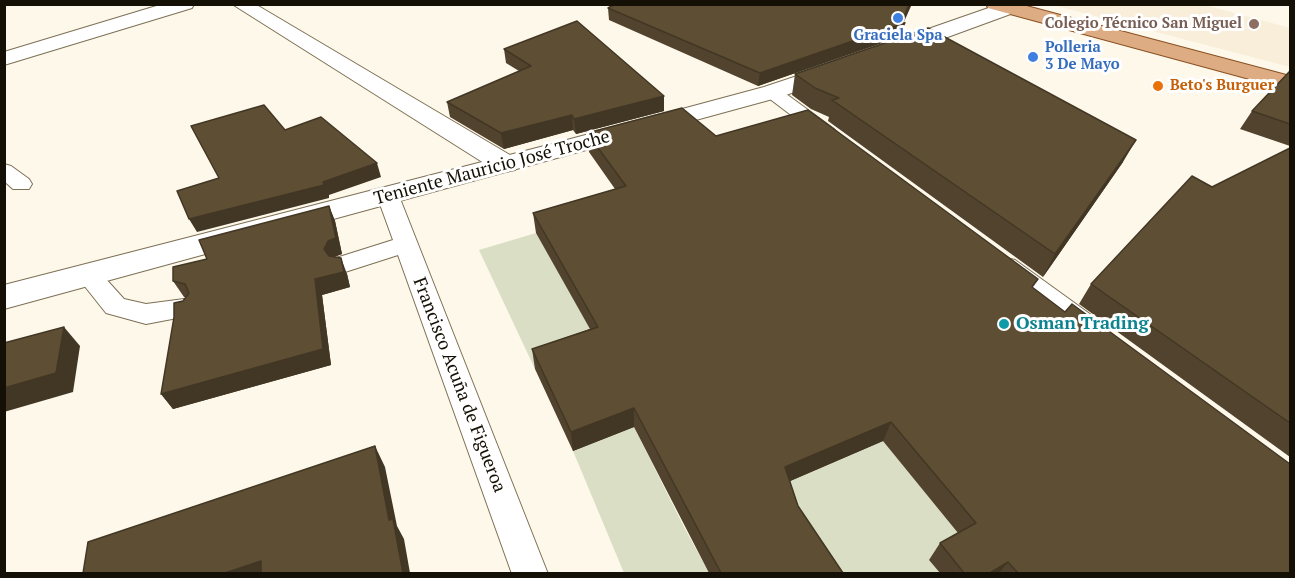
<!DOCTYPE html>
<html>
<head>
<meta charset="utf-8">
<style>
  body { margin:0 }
  #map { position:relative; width:1295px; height:578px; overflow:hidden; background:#fef8eb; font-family:"PT Serif",serif }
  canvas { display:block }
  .frame { position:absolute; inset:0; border:6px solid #151005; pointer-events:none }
</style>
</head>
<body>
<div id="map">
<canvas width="1295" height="578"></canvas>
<div class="frame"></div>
</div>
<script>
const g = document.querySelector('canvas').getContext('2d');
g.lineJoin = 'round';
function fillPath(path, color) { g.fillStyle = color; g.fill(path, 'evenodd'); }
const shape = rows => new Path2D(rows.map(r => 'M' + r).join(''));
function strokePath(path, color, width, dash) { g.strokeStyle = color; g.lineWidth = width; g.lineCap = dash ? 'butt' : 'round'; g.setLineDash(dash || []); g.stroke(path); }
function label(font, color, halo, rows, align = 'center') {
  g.font = font + ' "PT Serif",serif'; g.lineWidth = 6; g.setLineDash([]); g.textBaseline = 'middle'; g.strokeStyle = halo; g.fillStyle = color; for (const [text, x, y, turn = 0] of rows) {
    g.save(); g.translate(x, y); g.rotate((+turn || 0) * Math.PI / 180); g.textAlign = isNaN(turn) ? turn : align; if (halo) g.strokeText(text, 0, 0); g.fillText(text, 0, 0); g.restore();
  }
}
fillPath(shape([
  [1053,5,1205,5,1290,28,1290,67]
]), '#f8eed9');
fillPath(shape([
  [536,233,711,307,535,369,479,250],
  [816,357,964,540,929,560,940,573,825,573,771,490],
  [634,427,684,527,709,573,624,573,573,451]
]), '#d9dec4');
const service = shape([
  [772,87,778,88,834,129,837,133,834,137,820,137,766,96,763,92,772,87],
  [4,164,11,166,29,179,32,184,29,189,13,189,4,181,4,164],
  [388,189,396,191,399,196,548,574,512,574,398,255,345,272,336,270,333,264,336,258,393,240,377,196,380,191,388,189],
  [1006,258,1015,260,1105,325,1109,332,1105,339,1095,342,1085,339,997,272,994,266,997,260,1006,258],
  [87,266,96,268,124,299,146,304,184,299,193,301,197,308,193,315,146,324,106,313,75,274,78,268,87,266]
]);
const minor = shape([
  [163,4,194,4,192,8,4,65,4,52,163,4],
  [232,4,255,4,515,158,518,164,515,170,505,172,495,170,232,4]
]);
const tertiary = shape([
  [1000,4,1016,4,1019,8,1016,12,904,53,896,54,888,53,885,48,888,43,1000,4],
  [836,63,844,65,847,70,844,75,780,97,4,309,4,285,552,144,764,87,836,63]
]);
const primary = shape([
  [986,4,1019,4,1290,76,1290,90,988,8,986,4]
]);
strokePath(service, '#7d7054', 2);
strokePath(minor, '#7d7054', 2);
strokePath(tertiary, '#7d7054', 2);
strokePath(primary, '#895121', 2);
fillPath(service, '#fff');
fillPath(minor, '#fff');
fillPath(tertiary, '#fff');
fillPath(primary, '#ddac83');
fillPath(shape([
  [608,8,904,23,905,23,902,36,758,86,609,20],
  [504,49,664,111,576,134,573,130,504,149,450,117,447,102,519,71,506,63],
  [1290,72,1290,146,1240,129,1252,111],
  [795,74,1123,162,1043,277,828,121,829,117,811,109,792,95],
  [587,133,716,136,1033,288,1290,573,940,573,929,560,940,543,958,533,883,441,790,481,798,506,843,573,709,573,634,427,573,451,535,369,532,349,590,329,536,233,533,213,615,189,589,152],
  [1290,148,1290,457,1079,304,1091,284,1212,187],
  [329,206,335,221,342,254,334,257,347,274,350,287,322,295,331,365,173,409,161,394,183,301,186,297,184,297,173,281,207,259]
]), '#51432d');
fillPath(shape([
  [909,4,912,4,903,24,905,23,902,36,758,86,760,73],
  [664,96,664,111,576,134,574,119],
  [572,115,573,130,504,149,501,133],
  [1136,140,1123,162,1043,277,1055,254],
  [377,163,381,177,329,195,329,198,197,232,189,219,323,182],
  [329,206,335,221,342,254,334,257,331,265,324,249],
  [341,258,347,274,350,287,322,295,331,365,173,409,161,394,315,279],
  [64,327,80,346,73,392,4,412,4,388],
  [634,408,634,427,573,451,571,432],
  [891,422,883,441,781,485,785,467],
  [375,446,385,467,397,526,404,539,410,573,403,573,389,520],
  [261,561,272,573,225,573],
  [1008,562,999,573,990,573]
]), '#423724');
const building = shape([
  [615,4,909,4,902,22,905,23,760,73,608,8,615,4],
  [577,21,664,96,574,119,572,115,501,133,447,102,531,66,504,49,577,21],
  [928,28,1136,140,1055,254,832,100,839,98,815,88,795,74,928,28],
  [1289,72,1290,72,1290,124,1252,111,1289,72],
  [264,105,285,130,321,117,377,163,323,182,324,185,189,219,177,191,219,178,191,126,264,105],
  [682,108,716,136,808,110,1038,279,1032,287,1065,312,1072,304,1290,464,1290,573,1018,573,1008,562,990,573,964,573,940,543,976,523,891,422,785,467,798,506,843,573,721,573,634,408,571,432,532,349,598,327,533,213,626,186,587,133,682,108],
  [1290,148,1290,423,1091,284,1192,176,1212,187,1290,148],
  [329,206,336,238,328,241,324,249,329,256,341,258,344,272,315,279,323,349,161,394,174,317,174,303,183,301,189,293,185,284,173,281,173,267,207,259,199,240,329,206],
  [64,327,56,373,4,388,4,343,64,327],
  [375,446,389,520,393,519,403,573,261,573,261,561,225,573,83,573,88,542,375,446]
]);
fillPath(building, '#5e4e34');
strokePath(building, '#423724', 1.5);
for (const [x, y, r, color] of [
  [898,18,6,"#3f7fe0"],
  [1254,24,6,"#8d6e63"],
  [1033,57,6,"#3f7fe0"],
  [1158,86,6,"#e8710a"],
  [1004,324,6,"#0f9aa8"]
]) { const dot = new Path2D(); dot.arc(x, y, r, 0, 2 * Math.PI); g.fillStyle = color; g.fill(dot); strokePath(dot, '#fff', 2); }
label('bold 15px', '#785e54', '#fff', [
  ["Colegio Técnico San Miguel",1242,24]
], 'right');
label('bold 15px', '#366cbe', '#fff', [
  ["Graciela Spa",898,36],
  ["Polleria",1045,48,"left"],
  ["3 De Mayo",1045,65,"left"]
]);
label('bold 15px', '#c56008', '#fff', [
  ["Beto's Burguer",1170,86]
], 'left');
label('18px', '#151005', '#fff', [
  ["Teniente Mauricio José Troche",492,168,-15],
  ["Francisco Acuña de Figueroa",459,385,69]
]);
label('bold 18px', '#0d838f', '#fff', [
  ["Osman Trading",1016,324]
], 'left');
</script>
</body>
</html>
